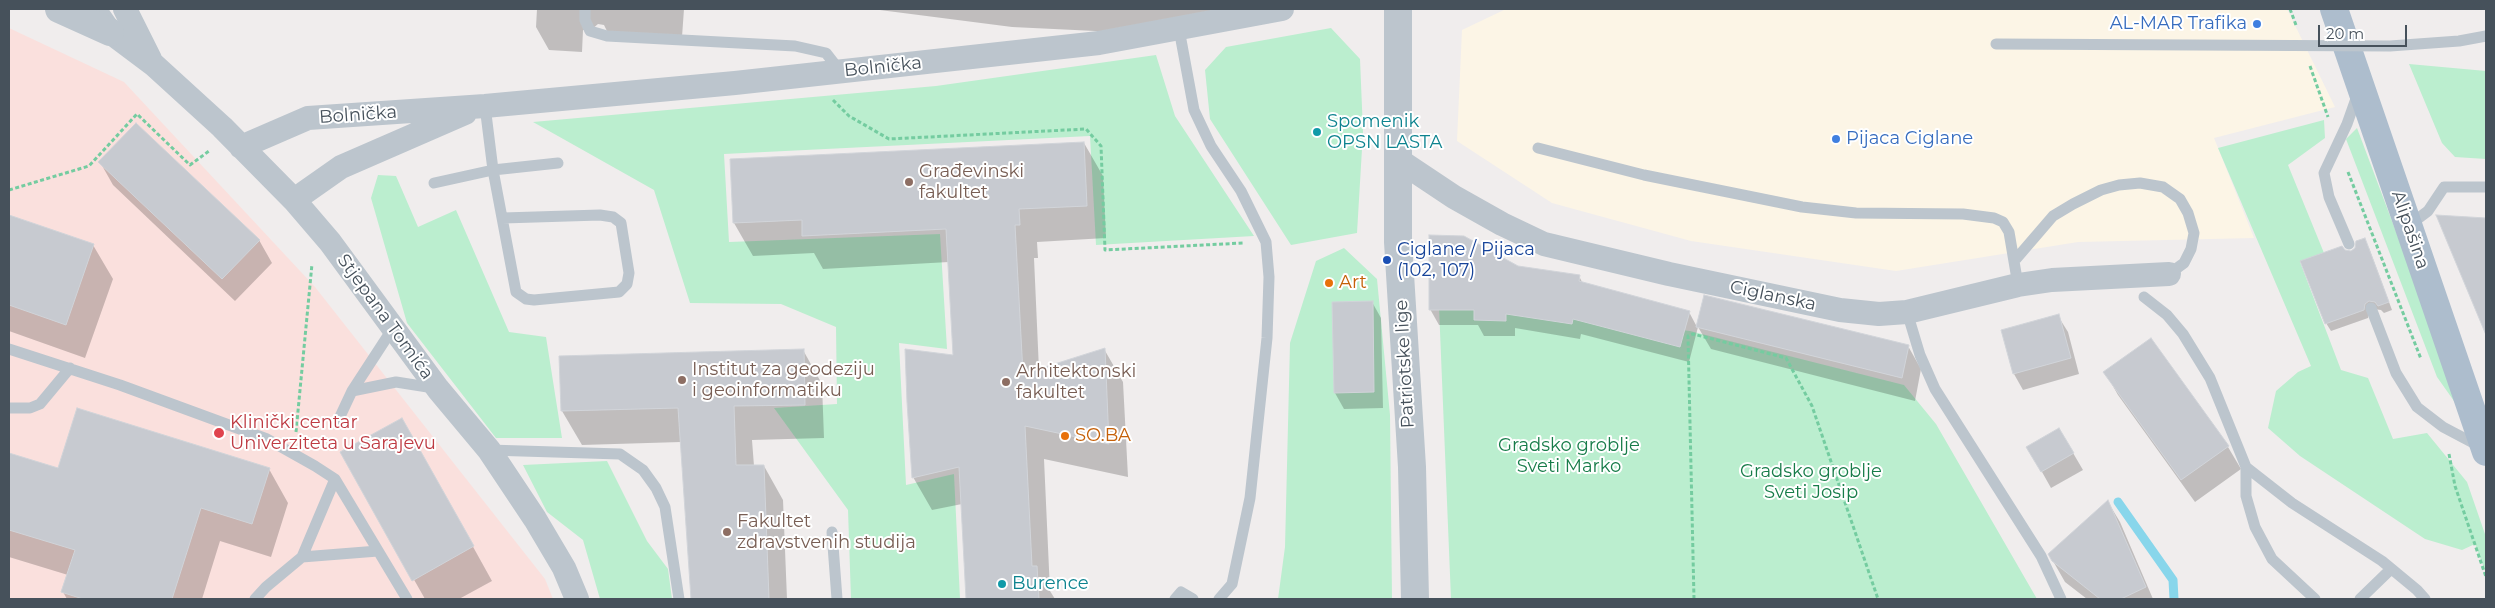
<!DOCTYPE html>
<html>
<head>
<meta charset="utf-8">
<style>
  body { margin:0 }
  #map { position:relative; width:2495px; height:608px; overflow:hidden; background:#f0eded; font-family:Montserrat,sans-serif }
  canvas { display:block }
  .frame { position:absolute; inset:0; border:10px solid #46515b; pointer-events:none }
  .scale { position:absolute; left:2318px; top:25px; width:89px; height:22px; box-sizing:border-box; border:2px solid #46515b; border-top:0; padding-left:6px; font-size:15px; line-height:18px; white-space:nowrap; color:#46515b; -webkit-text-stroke:4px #fff; paint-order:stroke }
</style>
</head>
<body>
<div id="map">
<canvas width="2495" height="608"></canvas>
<div class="frame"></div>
<div class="scale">20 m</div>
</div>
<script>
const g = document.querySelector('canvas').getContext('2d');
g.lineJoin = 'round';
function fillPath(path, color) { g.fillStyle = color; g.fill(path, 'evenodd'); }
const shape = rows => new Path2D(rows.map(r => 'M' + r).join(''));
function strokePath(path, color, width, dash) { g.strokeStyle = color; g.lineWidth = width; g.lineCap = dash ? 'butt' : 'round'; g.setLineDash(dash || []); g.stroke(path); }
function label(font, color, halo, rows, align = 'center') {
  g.font = font + ' Montserrat,sans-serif'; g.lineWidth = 4; g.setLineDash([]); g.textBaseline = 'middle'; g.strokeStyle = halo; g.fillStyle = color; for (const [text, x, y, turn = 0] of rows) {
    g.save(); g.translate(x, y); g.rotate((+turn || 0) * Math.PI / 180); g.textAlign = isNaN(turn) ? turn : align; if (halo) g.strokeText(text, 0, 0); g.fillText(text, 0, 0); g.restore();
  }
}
fillPath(shape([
  [1506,9,2287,9,2335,107,2214,138,2254,238,2078,242,1896,271,1691,241,1552,203,1457,141,1462,30]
]), '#fcf5e6');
fillPath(shape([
  [9,28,124,82,315,287,545,579,553,599,9,599]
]), '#fae0dd');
fillPath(shape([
  [1331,28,1360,59,1363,132,1357,233,1291,245,1210,119,1205,70,1226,47],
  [1156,55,1175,116,1254,236,1096,245,1090,136,724,154,729,242,940,234,947,349,899,343,906,485,954,474,960,599,851,599,848,510,774,408,837,404,836,327,781,304,690,303,654,190,533,122,936,86],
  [2409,64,2486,71,2486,159,2455,157,2442,143],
  [2324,120,2325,138,2288,165,2324,253,2300,262,2341,370,2368,378,2393,439,2427,433,2467,482,2486,537,2486,573,2475,544,2462,550,2425,539,2300,456,2268,428,2276,391,2298,372,2311,366,2218,148],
  [2357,128,2466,418,2437,377,2346,139],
  [378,175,396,176,418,227,456,210,509,332,546,337,562,438,496,438,407,323,371,198],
  [1344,248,1377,279,1390,415,1392,599,1278,599,1285,547,1290,343,1316,261],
  [1439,307,1522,311,1690,331,1904,385,1936,424,2037,599,1451,599],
  [607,461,647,541,668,569,672,599,600,599,583,540,547,512,523,465]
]), '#bbeecf');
fillPath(shape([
  [537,9,684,9,682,37,607,31,604,25,598,24,591,30,583,30,582,52,549,50,536,27],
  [872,9,1245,9,1116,32,1012,27],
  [1084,143,1103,176,1106,238,1037,242,1038,258,1034,258,1039,370,1104,349,1123,382,1128,477,1044,459,1050,591,1055,599,967,599,962,504,932,510,913,477,954,356,949,262,823,269,814,253,753,256,734,223],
  [100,162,259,240,272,263,235,301,113,185],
  [2438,216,2486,219,2486,333],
  [9,217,93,245,113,279,85,358,9,331],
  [2369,248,2392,310,2384,313,2381,310,2374,309,2369,312,2368,318,2331,331,2326,323,2344,251,2352,252],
  [1518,267,1579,276,1583,284,1689,312,1697,327,1908,346,1921,369,1915,401,1711,349,1698,327,1689,362,1581,334,1580,339,1515,328,1515,336,1484,336,1478,325,1439,325,1430,309],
  [1372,302,1381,318,1383,408,1344,409,1335,393],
  [2058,316,2068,332,2079,374,2023,390,2014,374,2002,331],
  [2151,339,2228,447,2241,469,2195,502,2118,395,2105,372],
  [803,350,822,384,824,438,752,440,754,466,764,466,783,500,787,599,692,599,681,442,582,445,562,411],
  [2059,429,2083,470,2051,488,2028,447],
  [342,453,421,453,492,581,459,599,425,599],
  [9,454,59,470,269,469,288,503,271,557,220,541,202,599,67,599,63,592,68,575,9,557],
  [2108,502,2120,522,2153,599,2087,599,2065,582,2053,561]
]), '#0003');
strokePath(shape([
  [2118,502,2173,580,2174,599]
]), '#88d6eb', 9);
const building = shape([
  [136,123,260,240,222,279,98,162,136,123],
  [1084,142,1087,206,1019,209,1020,225,1015,225,1023,374,1105,348,1109,444,1025,426,1032,566,1037,566,1039,599,966,599,959,467,912,478,907,402,905,349,953,355,946,229,802,236,802,220,733,223,730,159,1084,142],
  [9,215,94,244,66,325,9,305,9,215],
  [2436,215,2486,218,2486,335,2436,215],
  [1429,235,1464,236,1518,266,1580,275,1579,281,1690,311,1680,347,1573,319,1572,324,1506,314,1506,321,1474,320,1474,310,1429,310,1429,235],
  [2365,238,2389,302,2378,306,2375,302,2369,301,2365,304,2364,310,2325,324,2300,261,2342,246,2345,250,2351,251,2355,248,2356,241,2365,238],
  [1704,295,1909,345,1902,378,1696,327,1704,295],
  [1373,301,1374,392,1334,393,1332,302,1373,301],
  [2059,314,2071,358,2013,374,2001,330,2059,314],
  [2151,338,2229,446,2181,480,2103,372,2151,338],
  [804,349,805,405,734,406,736,465,764,465,769,599,691,599,678,408,561,411,559,356,804,349],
  [77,408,270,468,252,524,201,508,172,599,83,599,61,592,75,550,9,530,9,453,58,468,77,408],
  [402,418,474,546,412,581,340,452,402,418],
  [2059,428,2074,453,2041,472,2026,447,2059,428],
  [2108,500,2146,587,2121,599,2100,599,2052,561,2048,554,2108,500]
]);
fillPath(building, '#c7cad0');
strokePath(building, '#d1d4d9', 1);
strokePath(shape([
  [2290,9,2296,25],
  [2310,66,2328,117],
  [833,100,849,116,889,139,1086,129,1101,146,1105,250,1243,243],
  [2348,172,2421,359],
  [9,190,89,166,137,114,190,165,209,151],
  [296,432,312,264],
  [2449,454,2455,486,2486,577],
  [1694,599,1688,336,1693,334,1786,358,1812,406,1878,599]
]), '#74cca0', 3, [4, 2.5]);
strokePath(shape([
  [585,9,585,20,590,31,607,36,795,46,826,53,840,71],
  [1179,29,1194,110,1211,146,1241,191,1266,242,1269,277,1267,338,1250,498,1232,584,1219,599],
  [485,106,493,170,516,292,526,299,534,300,619,292,627,284,629,273,621,223,613,217,600,215,503,218],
  [1538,148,1644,175,1802,207,1856,213,1963,214,1994,218,2003,222,2009,232,2018,285],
  [434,183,493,170,558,163],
  [2408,226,2428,211,2444,187,2486,187],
  [2349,244,2329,197,2324,173,2347,124,2358,93],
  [2016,259,2053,216,2073,204,2101,190,2119,185,2140,183,2163,187,2180,199,2188,213,2194,233,2191,249,2184,263,2169,274],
  [2144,297,2167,315,2183,334,2210,378,2246,467,2246,496,2255,527,2272,559,2315,599],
  [2371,308,2396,373,2417,407,2443,427,2479,446],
  [1907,312,1920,355,1935,389,2041,556,2061,599],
  [9,349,120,385,267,439,315,466,335,479,407,599],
  [352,391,396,382,434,388],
  [9,408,30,408,40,404,70,368],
  [337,423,352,391,393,328],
  [489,450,620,454,643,470,656,488,665,507,679,599],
  [2246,467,2292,503,2382,561,2417,590,2425,599],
  [832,532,837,599],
  [302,557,378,551],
  [255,599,266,587,302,557,335,479],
  [1175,599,1181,592,1193,599],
  [2360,599,2391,569]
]), '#bcc5cd', 11);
strokePath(shape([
  [94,9,110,32,154,65,222,127,294,200,330,242,438,389,489,450,535,519,564,568,577,599],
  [125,9,150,59],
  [241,147,308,118,485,106,735,83,1099,43,1282,9],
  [1400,161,1454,197,1502,224,1544,244,1669,274,1840,310,1879,314,1907,312,2018,285,2052,280,2169,274],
  [294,200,341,167,465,113]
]), '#bcc5cd', 24);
strokePath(shape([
  [59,9,110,32],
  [1398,9,1398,242,1412,467,1415,599]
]), '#bcc5cd', 28);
strokePath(shape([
  [2334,9,2486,452]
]), '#adbdcd', 28);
strokePath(shape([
  [1996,44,2390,46,2459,41,2486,36]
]), '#bcc5cd', 11);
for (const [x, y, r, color] of [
  [2257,24,5,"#3f7fe0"],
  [1317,132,5,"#0f9aa8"],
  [1836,139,5,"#3f7fe0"],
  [909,182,5,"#8d6e63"],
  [1387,260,5,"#1a4fb4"],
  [1329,283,5,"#e8710a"],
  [682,380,5,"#8d6e63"],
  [1006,382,5,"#8d6e63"],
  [219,433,6,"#e0444e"],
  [1065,436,5,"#e8710a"],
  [727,532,5,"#8d6e63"],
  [1002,584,5,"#0f9aa8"]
]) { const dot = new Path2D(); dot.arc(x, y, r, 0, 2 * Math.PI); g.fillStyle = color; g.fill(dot); strokePath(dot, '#fff', 2); }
label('18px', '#366cbe', '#fff', [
  ["AL-MAR Trafika",2247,24],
  ["Pijaca Ciglane",1846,139,"left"]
], 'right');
label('18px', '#46515b', '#fff', [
  ["Bolnička",883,67,-6],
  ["Bolnička",358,115,-4],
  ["Alipašina",2410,230,71],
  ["Ciglanska",1773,296,12],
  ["Stjepana Tomića",385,317,54],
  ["Patriotske lige",1405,364,-93]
]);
label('18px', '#0d838f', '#fff', [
  ["Spomenik",1327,122],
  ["OPSN LASTA",1327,143],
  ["Burence",1012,584]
], 'left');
label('18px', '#785e54', '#fff', [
  ["Građevinski",919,172],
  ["fakultet",919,193],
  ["Institut za geodeziju",692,370],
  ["i geoinformatiku",692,391],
  ["Arhitektonski",1016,372],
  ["fakultet",1016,393],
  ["Fakultet",737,522],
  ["zdravstvenih studija",737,543]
], 'left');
label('18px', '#164399', '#fff', [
  ["Ciglane / Pijaca",1397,250],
  ["(102, 107)",1397,271]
], 'left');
label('18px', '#c56008', '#fff', [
  ["Art",1339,283],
  ["SO.BA",1075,436]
], 'left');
label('18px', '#be3a42', '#fff', [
  ["Klinički centar",230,423],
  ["Univerziteta u Sarajevu",230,444]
], 'left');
label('18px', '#177c49', '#fff', [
  ["Gradsko groblje",1569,446],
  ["Sveti Marko",1569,467],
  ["Gradsko groblje",1811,472],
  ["Sveti Josip",1811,493]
]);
</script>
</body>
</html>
